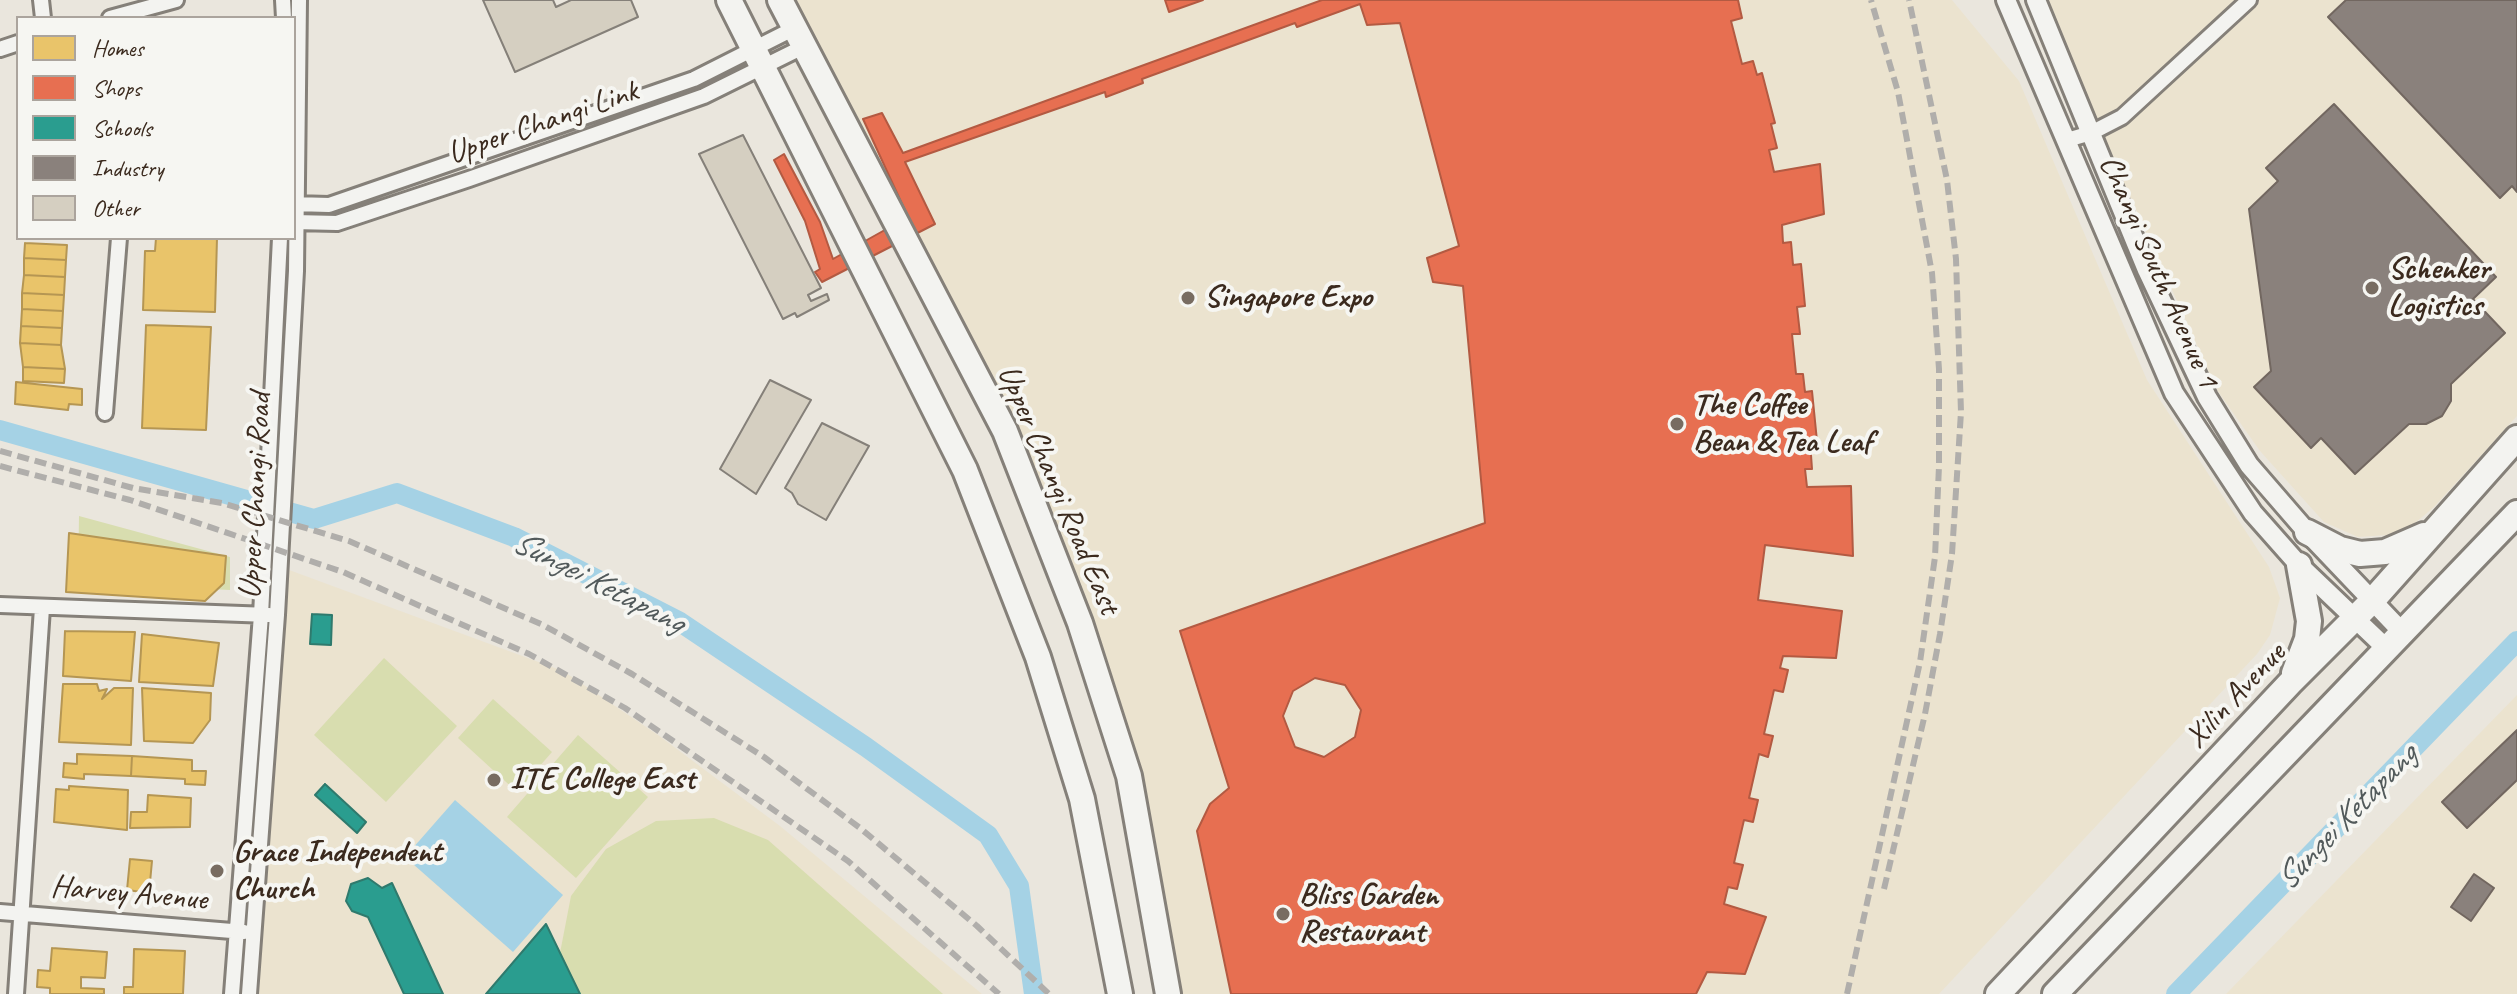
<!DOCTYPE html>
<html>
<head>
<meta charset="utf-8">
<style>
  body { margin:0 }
  #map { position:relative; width:2517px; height:994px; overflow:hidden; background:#eae6dd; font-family:Caveat,sans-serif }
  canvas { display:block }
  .legend { position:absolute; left:16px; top:16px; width:280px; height:224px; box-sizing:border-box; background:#f6f6f2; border:2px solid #aba49d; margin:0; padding:10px 14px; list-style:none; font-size:24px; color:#3b2a1e }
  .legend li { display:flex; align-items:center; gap:16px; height:40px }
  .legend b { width:40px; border:2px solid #aba49d }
</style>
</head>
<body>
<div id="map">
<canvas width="2517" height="994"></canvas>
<ul class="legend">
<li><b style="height:22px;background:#e9c46a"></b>Homes</li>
<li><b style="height:22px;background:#e76f51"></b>Shops</li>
<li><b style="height:22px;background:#2a9d8f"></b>Schools</li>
<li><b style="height:22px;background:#8a817c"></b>Industry</li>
<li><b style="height:22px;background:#d5cfc1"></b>Other</li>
</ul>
</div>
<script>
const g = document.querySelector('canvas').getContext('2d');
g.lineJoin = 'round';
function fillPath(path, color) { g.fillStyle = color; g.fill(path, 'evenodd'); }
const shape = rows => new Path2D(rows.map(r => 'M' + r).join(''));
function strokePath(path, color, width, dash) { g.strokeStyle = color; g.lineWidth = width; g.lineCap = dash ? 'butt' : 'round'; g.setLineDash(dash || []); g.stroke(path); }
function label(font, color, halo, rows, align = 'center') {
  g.font = font + ' Caveat,sans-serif'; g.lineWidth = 8; g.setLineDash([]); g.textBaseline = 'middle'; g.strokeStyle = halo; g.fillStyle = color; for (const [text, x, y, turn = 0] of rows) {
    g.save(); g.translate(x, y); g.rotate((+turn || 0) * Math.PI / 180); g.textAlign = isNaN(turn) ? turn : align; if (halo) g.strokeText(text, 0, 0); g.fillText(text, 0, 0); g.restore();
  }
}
fillPath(shape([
  [772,0,1952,0,2019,81,2147,380,2269,567,2280,598,2270,635,2257,654,1939,994,1168,994,1123,781,1040,542,980,409],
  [2042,0,2517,0,2517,416,2434,507,2402,534,2358,537,2324,522,2260,451,2217,390],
  [281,567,563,671,658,735,780,826,982,994,259,994],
  [2517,695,2517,994,2226,994]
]), '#ebe3cf');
fillPath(shape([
  [79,516,230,557,230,590,78,583],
  [384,658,457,726,386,802,314,735],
  [493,699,552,752,517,792,458,738],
  [578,735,648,797,576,878,507,817],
  [714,818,768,840,943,994,570,994,560,953,571,896,606,849,656,821]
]), '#d8ddaf');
fillPath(shape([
  [455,800,563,895,513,952,405,857]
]), '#a5d2e5');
const homes = shape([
  [156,238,217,238,215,312,143,310,145,251,155,251,156,238],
  [25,243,67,245,66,260,24,258,25,243],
  [24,258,66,260,65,277,24,275,24,258],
  [24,275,65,277,64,295,22,293,24,275],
  [22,293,64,295,63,311,22,309,22,293],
  [22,309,63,311,62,328,21,326,22,309],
  [146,325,211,327,206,430,142,428,146,325],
  [21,326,62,328,61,345,20,343,21,326],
  [20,343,61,345,65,369,23,367,20,343],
  [23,367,65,369,64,383,23,381,23,367],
  [16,382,82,389,82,405,69,404,68,410,15,404,16,382],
  [69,533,226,556,224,583,205,601,66,592,69,533],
  [65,631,135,632,131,681,63,676,65,631],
  [142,634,219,643,213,686,139,682,142,634],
  [63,684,97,684,99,691,107,689,102,699,114,688,133,688,131,745,59,742,63,684],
  [142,688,211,693,210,720,193,743,144,741,142,688],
  [77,754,132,756,131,776,84,774,84,779,63,777,64,763,77,764,77,754],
  [132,756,192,760,192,771,206,771,205,785,185,784,185,779,131,776,132,756],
  [69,786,128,790,127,830,54,822,56,789,69,790,69,786],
  [148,795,191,798,190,827,130,828,131,812,147,812,148,795],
  [130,859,152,861,149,893,127,890,130,859],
  [52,948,107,952,105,978,81,977,81,988,104,989,104,994,50,994,50,988,37,987,38,970,50,971,52,948],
  [134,949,185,951,183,994,124,994,124,987,133,987,134,949]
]);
fillPath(homes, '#e9c46a');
strokePath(homes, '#b59653', 2);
const shops = shape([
  [1165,0,1203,0,1169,12,1165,0],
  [1322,0,1738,0,1742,18,1731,21,1742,64,1753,61,1757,75,1762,73,1775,123,1771,124,1777,148,1769,150,1774,172,1820,164,1824,214,1782,225,1783,243,1791,242,1793,265,1801,264,1805,306,1797,307,1800,334,1792,334,1796,374,1803,374,1805,392,1812,391,1817,441,1810,441,1812,469,1805,469,1807,487,1851,486,1853,556,1765,545,1758,600,1842,611,1836,658,1783,656,1780,668,1788,670,1783,692,1774,690,1764,734,1773,736,1768,757,1759,754,1749,798,1758,800,1753,822,1744,820,1734,863,1743,865,1737,889,1728,887,1724,904,1766,917,1745,974,1707,972,1696,994,1231,994,1197,831,1210,804,1229,788,1180,631,1485,523,1463,286,1433,282,1427,258,1459,246,1400,23,1367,25,1360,4,1297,27,1295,23,1142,79,1143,83,1106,97,1105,92,905,162,935,224,822,282,815,272,820,269,805,221,774,160,784,154,820,222,833,259,908,217,863,119,882,113,903,153,1322,0],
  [1315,678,1345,685,1361,710,1355,737,1324,757,1295,747,1283,716,1293,691,1315,678]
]);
fillPath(shops, '#e76f51');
strokePath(shops, '#b35a42', 2);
const schools = shape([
  [312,614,332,615,331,645,310,644,312,614],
  [325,784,366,822,357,833,315,795,325,784],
  [368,878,382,888,392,883,443,994,404,994,368,917,352,911,346,901,351,884,368,878],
  [546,924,580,994,486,994,546,924]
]);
fillPath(schools, '#2a9d8f');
strokePath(schools, '#2f7a6d', 2);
const industry = shape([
  [2346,0,2517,0,2517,192,2512,186,2500,198,2328,17,2346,0],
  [2334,104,2496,277,2473,299,2505,333,2451,384,2451,401,2442,416,2426,424,2409,424,2355,474,2321,438,2311,448,2254,387,2271,371,2249,209,2278,181,2266,168,2334,104],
  [2517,730,2517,780,2467,828,2442,802,2517,730],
  [2474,874,2494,888,2471,921,2451,907,2474,874]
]);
fillPath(industry, '#8a817c');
strokePath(industry, '#726760', 2);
strokePath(shape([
  [0,430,314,519,397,493,514,537,680,622,866,747,988,835,1019,886,1034,994],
  [2176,994,2517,641]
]), '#a5d2e5', 20);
const building = shape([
  [483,0,553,0,556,7,571,0,631,0,638,17,515,72,483,0],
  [743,135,821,288,808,295,811,301,827,294,829,300,797,317,795,313,783,319,699,154,743,135],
  [770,380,811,400,756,494,720,469,770,380],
  [822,423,869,446,826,520,798,504,792,493,785,488,822,423]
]);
fillPath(building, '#d5cfc1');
strokePath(building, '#858079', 2);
const minor = shape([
  [41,0,43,18],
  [283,0,284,18],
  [110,18,176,0],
  [0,49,18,43],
  [2067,140,2091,133,2122,117,2249,0],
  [294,204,329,205,694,79,793,29],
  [294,222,337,223,469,179,704,96,803,47],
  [105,413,119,238],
  [0,605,269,615],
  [0,912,244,932],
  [16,994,42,608],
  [232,994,261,615,280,238],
  [249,994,277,615,296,271,299,0]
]);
const tertiary = shape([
  [2006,0,2174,393,2253,513,2299,565,2388,650],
  [2036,0,2147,270,2207,397,2249,465,2307,532,2404,634]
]);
const primary = shape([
  [729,0,965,470,1038,657,1082,799,1120,994],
  [780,0,1005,431,1080,623,1129,776,1168,994],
  [2307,532,2340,549,2360,554,2385,552,2424,535],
  [2294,673,2307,639,2309,621,2299,565],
  [1998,994,2290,683,2372,601,2517,438],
  [2055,994,2517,513]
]);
strokePath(minor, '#858079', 20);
strokePath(tertiary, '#858079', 24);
strokePath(primary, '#858079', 30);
strokePath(minor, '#f3f3f0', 14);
strokePath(tertiary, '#f3f3f0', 18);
strokePath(primary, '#f3f3f0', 24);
strokePath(shape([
  [0,451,133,488,222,503,349,541,543,625,632,674,764,757,860,828,977,926,1049,994],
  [0,466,130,500,343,572,529,654,625,708,848,861,999,994],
  [1884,889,1925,714,1940,634,1952,554,1961,412,1956,259,1947,180,1909,0],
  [1847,994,1920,662,1935,557,1939,466,1939,369,1932,273,1898,92,1871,0]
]), '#b0aeab', 6, [12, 6]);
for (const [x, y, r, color] of [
  [2372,288,8,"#786c61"],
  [1188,298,8,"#786c61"],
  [1677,424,8,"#786c61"],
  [494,780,8,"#786c61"],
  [217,871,8,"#786c61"],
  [1283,914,8,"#786c61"]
]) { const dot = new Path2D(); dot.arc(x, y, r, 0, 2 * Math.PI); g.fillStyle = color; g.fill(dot); strokePath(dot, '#f6f6f2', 3); }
label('32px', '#3b2a1e', '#f6f6f2', [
  ["Upper Changi Link",543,123,-19],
  ["Changi South Avenue 1",2158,272,66],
  ["Upper Changi Road East",1058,490,67],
  ["Upper Changi Road",256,496,-87],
  ["Xilin Avenue",2236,696,-47],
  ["Harvey Avenue",129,894,5]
]);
label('bold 32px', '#3b2a1e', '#f6f6f2', [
  ["Schenker",2388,270],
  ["Logistics",2388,307],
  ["Singapore Expo",1204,298],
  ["The Coffee",1693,406],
  ["Bean & Tea Leaf",1693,443],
  ["ITE College East",510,780],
  ["Grace Independent",233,853],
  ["Church",233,890],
  ["Bliss Garden",1299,896],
  ["Restaurant",1299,933]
], 'left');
label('italic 34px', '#525a5b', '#f6f6f2', [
  ["Sungei Ketapang",598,583,27],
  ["Sungei Ketapang",2347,818,-46]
]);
</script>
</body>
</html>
